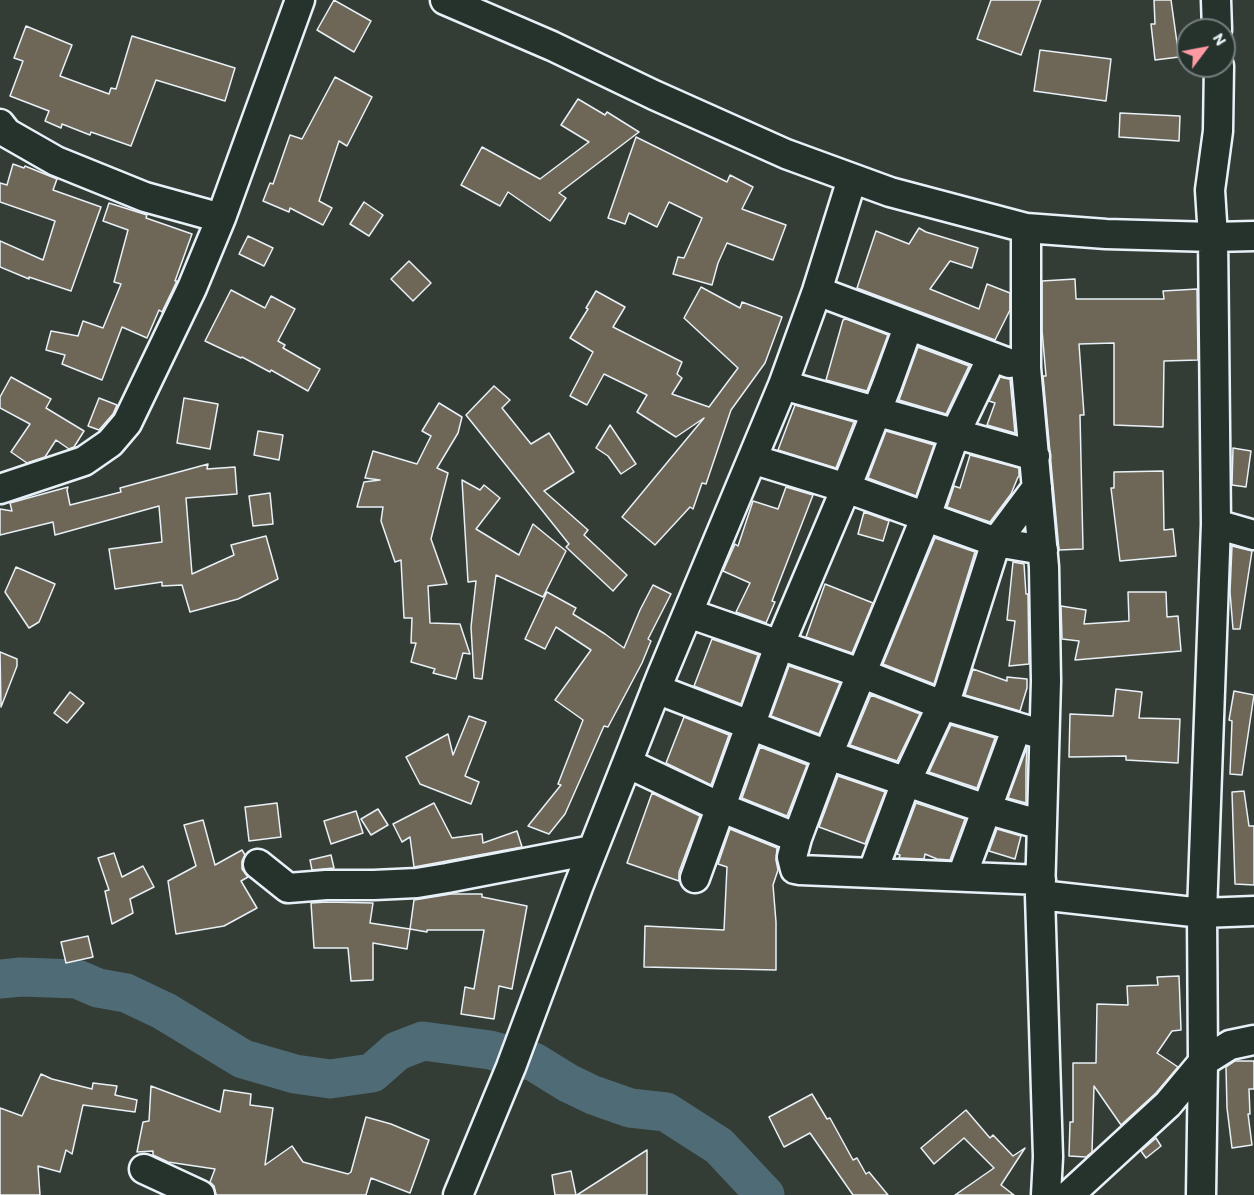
<!DOCTYPE html>
<html>
<head>
<meta charset="utf-8">
<style>
  body { margin:0 }
  #map { position:relative; width:1254px; height:1195px; overflow:hidden; background:#343d35; font-family:Itim,sans-serif }
  canvas { display:block }
  .north { position:absolute; left:1176px; top:18px; width:60px; height:60px; box-sizing:border-box; background:#26332d; border:2px solid #747f7e; border-radius:50%; rotate:58deg; font-size:16px; font-weight:700; line-height:24px; text-align:center; color:#e8f1f8 }
  .north::after { content:''; display:block; margin:auto; width:21px; height:27px; background:#ff9aa2; clip-path:polygon(50% 0,100% 100%,50% 72%,0 100%) }
</style>
</head>
<body>
<div id="map">
<canvas width="1254" height="1195"></canvas>
<div class="north">N</div>
</div>
<script>
const g = document.querySelector('canvas').getContext('2d');
g.lineJoin = 'round';
const shape = rows => new Path2D(rows.map(r => 'M' + r).join(''));
function strokePath(path, color, width, dash) { g.strokeStyle = color; g.lineWidth = width; g.lineCap = dash ? 'butt' : 'round'; g.setLineDash(dash || []); g.stroke(path); }
function fillPath(path, color) { g.fillStyle = color; g.fill(path, 'evenodd'); }
strokePath(shape([
  [0,979,21,977,77,979,98,988,126,993,164,1011,243,1059,295,1074,330,1079,372,1073,397,1051,423,1041,490,1050,534,1062,568,1083,593,1095,630,1108,666,1112,719,1146,765,1195]
]), '#4f6b75', 39);
const building = shape([
  [334,0,371,21,354,52,317,30,334,0],
  [991,0,1041,0,1021,55,977,39,991,0],
  [1154,0,1171,0,1179,57,1155,60,1151,24,1155,24,1154,0],
  [26,26,72,45,60,76,109,94,111,88,116,89,132,36,235,68,225,101,156,80,131,146,91,132,90,135,62,124,61,128,45,121,49,111,10,96,23,61,14,58,26,26],
  [1040,50,1111,59,1106,101,1034,91,1040,50],
  [335,77,372,97,347,146,339,141,319,201,332,208,323,225,290,208,289,212,263,201,270,183,273,184,290,135,302,139,335,77],
  [578,99,605,115,607,112,639,132,559,193,566,198,550,221,508,192,500,206,461,185,482,147,540,179,589,142,561,125,578,99],
  [1120,113,1180,116,1179,141,1119,137,1120,113],
  [636,137,727,182,730,175,753,187,742,209,786,225,773,260,727,243,718,263,712,285,673,274,678,257,684,258,702,218,669,202,657,227,629,213,625,224,608,218,636,137],
  [13,164,24,168,25,166,57,179,53,190,101,207,71,291,29,277,29,279,0,267,0,241,43,260,55,221,0,202,0,183,7,185,13,164],
  [364,202,383,215,369,236,350,224,364,202],
  [109,203,147,215,146,218,192,234,175,281,177,281,162,312,159,310,147,338,122,327,102,380,62,364,65,355,46,350,51,331,78,336,83,321,103,328,121,284,114,282,128,230,103,221,109,203],
  [919,228,926,232,978,248,972,268,950,261,930,289,979,309,987,284,1010,293,1010,310,995,340,857,288,876,231,909,244,919,228],
  [248,236,273,248,264,266,239,254,248,236],
  [409,261,431,283,413,301,391,279,409,261],
  [1075,279,1076,299,1164,299,1163,291,1197,289,1198,360,1164,361,1163,427,1114,425,1114,343,1079,344,1084,415,1080,415,1083,549,1059,550,1043,376,1046,376,1042,330,1042,281,1075,279],
  [701,287,740,308,742,302,782,317,765,363,731,410,706,484,702,483,693,509,690,507,655,545,622,517,704,418,676,437,637,412,647,395,604,374,587,405,570,396,593,352,570,338,588,309,586,308,596,291,625,307,613,327,682,362,677,374,682,378,672,394,709,407,738,368,684,318,701,287],
  [231,290,265,308,271,296,295,309,278,341,285,345,283,348,320,369,308,391,271,370,270,372,242,357,241,358,205,341,231,290],
  [846,319,888,335,867,391,826,380,843,320,846,319],
  [918,347,969,366,946,414,899,400,918,347],
  [11,377,51,399,46,408,84,431,74,447,69,449,56,440,45,457,27,463,11,452,30,424,0,408,0,397,11,377],
  [1000,377,1010,379,1015,433,987,425,995,403,989,401,1000,377],
  [494,386,510,400,502,408,531,444,549,433,574,472,544,491,588,530,584,535,627,575,613,591,566,547,569,544,466,415,494,386],
  [99,398,117,405,113,414,99,430,88,426,99,398],
  [184,398,218,404,210,449,177,443,184,398],
  [439,403,462,417,458,433,437,468,448,473,431,539,447,584,428,586,430,623,460,624,470,654,463,653,456,679,433,673,435,669,411,662,416,643,411,643,412,618,404,618,401,560,395,562,381,521,383,507,357,507,364,482,380,480,365,478,373,451,417,464,431,436,422,431,439,403],
  [795,405,854,422,836,468,778,450,795,405],
  [610,425,636,464,621,474,608,456,596,448,610,425],
  [258,431,283,435,279,460,254,455,258,431],
  [886,431,934,445,916,496,868,478,886,431],
  [1233,448,1251,451,1246,487,1232,485,1233,448],
  [970,455,1019,468,1019,477,1018,477,1011,494,990,522,947,507,954,486,960,488,970,455],
  [208,464,207,469,235,467,237,494,186,498,192,574,234,555,231,545,266,536,278,579,238,599,190,612,182,585,162,586,162,582,115,589,109,549,162,542,159,506,55,535,53,522,0,535,0,509,12,511,10,503,68,487,67,490,70,505,121,492,120,488,208,464],
  [1163,471,1164,530,1173,529,1176,556,1120,561,1111,488,1114,488,1114,472,1163,471],
  [462,480,480,490,484,485,500,498,476,529,519,555,533,524,566,551,543,597,496,575,482,679,474,678,471,627,476,581,468,582,462,480],
  [786,487,813,495,772,601,775,602,766,623,736,612,750,583,723,571,735,544,738,546,753,501,778,509,786,487],
  [270,493,273,524,253,526,249,496,270,493],
  [864,512,889,521,883,541,858,534,864,512],
  [935,538,975,552,934,684,883,664,935,538],
  [1232,546,1252,551,1240,629,1233,629,1230,592,1232,546],
  [1013,562,1024,564,1026,594,1028,594,1029,664,1009,666,1015,621,1007,620,1013,562],
  [16,567,55,584,39,622,29,628,5,592,16,567],
  [825,584,873,603,852,653,806,637,825,584],
  [653,585,671,594,648,639,651,641,642,663,608,727,604,726,565,814,549,834,528,826,561,785,558,784,583,720,555,700,591,650,556,627,545,649,525,639,547,592,576,608,573,614,605,634,624,648,640,610,653,585],
  [1128,592,1166,592,1167,617,1178,616,1181,651,1075,660,1079,641,1062,639,1061,606,1086,610,1084,624,1129,621,1128,592],
  [712,639,758,655,741,704,694,686,712,639],
  [0,652,17,659,17,666,1,707,0,652],
  [789,666,840,683,819,734,771,716,789,666],
  [973,669,1007,681,1007,677,1027,679,1027,688,1020,711,965,695,973,669],
  [1116,689,1142,692,1139,718,1180,719,1178,763,1126,760,1126,756,1069,757,1070,714,1113,716,1116,689],
  [1234,691,1254,695,1242,775,1230,774,1232,721,1229,720,1234,691],
  [70,692,84,703,67,723,54,713,70,692],
  [871,695,920,714,897,761,850,745,871,695],
  [469,716,486,722,465,776,479,782,471,804,420,784,406,757,448,734,453,755,469,716],
  [684,717,729,735,711,785,666,763,684,717],
  [951,725,995,738,977,788,929,772,951,725],
  [760,747,807,765,787,816,742,798,760,747],
  [1027,747,1026,768,1026,803,1008,798,1027,747],
  [838,776,885,792,865,844,819,827,838,776],
  [1244,791,1249,826,1254,826,1254,885,1235,884,1232,792,1244,791],
  [652,793,700,816,679,872,679,881,627,863,652,793],
  [277,803,281,837,249,841,245,807,277,803],
  [434,803,452,838,482,834,483,843,517,831,522,847,414,867,410,837,402,842,393,824,434,803],
  [916,803,965,819,950,860,937,859,925,854,924,859,899,858,900,855,897,854,916,803],
  [378,809,388,825,371,835,361,819,378,809],
  [356,811,363,833,331,844,324,821,356,811],
  [203,820,215,865,242,850,245,855,242,861,242,869,248,877,241,881,257,908,224,926,176,934,168,881,196,866,184,825,203,820],
  [730,829,777,848,776,860,778,870,773,885,776,922,776,970,644,967,645,926,724,930,727,867,718,864,730,829],
  [997,829,1021,836,1015,859,989,851,997,829],
  [114,853,122,877,143,866,154,887,130,899,133,913,112,924,105,891,109,890,98,858,114,853],
  [331,855,334,868,312,870,310,860,331,855],
  [451,894,482,894,482,897,527,906,512,989,499,986,494,1019,461,1014,465,987,474,989,484,930,427,930,427,932,410,929,414,900,451,894],
  [327,902,373,903,370,923,410,929,407,949,373,943,373,980,351,981,348,948,314,948,311,903,327,902],
  [88,936,93,957,66,963,61,942,88,936],
  [1179,976,1181,1030,1172,1031,1157,1053,1178,1067,1156,1093,1121,1125,1094,1086,1092,1152,1086,1157,1069,1156,1070,1122,1073,1122,1073,1063,1096,1063,1097,1004,1128,1005,1127,986,1158,985,1157,977,1179,976],
  [1235,1061,1254,1061,1254,1089,1249,1089,1250,1114,1248,1114,1252,1145,1232,1148,1227,1108,1226,1067,1235,1061],
  [41,1074,52,1079,92,1089,93,1083,117,1086,115,1095,137,1100,135,1112,83,1105,72,1154,66,1150,60,1172,38,1166,40,1195,0,1195,0,1108,22,1116,41,1074],
  [151,1086,220,1112,224,1090,251,1094,250,1105,273,1108,265,1165,292,1146,303,1162,348,1174,351,1172,366,1117,391,1124,429,1140,410,1193,371,1178,366,1195,216,1195,214,1186,210,1182,215,1169,168,1162,153,1155,153,1151,137,1152,143,1122,149,1121,151,1086],
  [812,1094,827,1119,830,1118,853,1160,857,1158,866,1174,869,1172,888,1195,853,1195,810,1133,784,1147,769,1117,812,1094],
  [966,1110,990,1138,993,1135,1013,1156,1025,1148,1001,1185,1014,1195,955,1195,994,1168,964,1138,934,1164,921,1148,966,1110],
  [1156,1138,1161,1146,1146,1158,1141,1151,1156,1138],
  [647,1150,647,1195,577,1195,647,1150],
  [571,1171,576,1195,555,1195,552,1175,571,1171]
]);
fillPath(building, '#6e6657');
strokePath(building, '#e8f1f8', 1.5);
const minor = shape([
  [445,0,552,46,654,95,786,154,890,192,1026,228,1106,234,1213,237,1254,236],
  [1216,0,1217,30],
  [0,124,7,133,56,161,145,197,221,218],
  [1026,228,1026,368,1044,567,1046,681,1040,895,1048,1157,1046,1195],
  [817,291,1009,363],
  [992,357,955,434,926,516,828,755,797,838,792,857,795,869,800,870,1041,880],
  [783,385,1035,456],
  [752,459,846,488,996,542,1043,550],
  [0,489,84,461,110,443,127,423,192,288,221,218,300,0],
  [1216,524,1254,535],
  [688,613,863,674,942,705,1044,735],
  [656,689,828,755,986,809,1042,825],
  [627,763,720,807,797,838],
  [258,864,288,888,326,885,374,885,417,883,447,878,592,850],
  [873,871,906,782,949,690,996,542,1037,487],
  [962,876,1017,727],
  [695,878,779,646,846,488,887,385,908,327],
  [1040,895,1202,913,1254,911],
  [144,1169,200,1195],
  [458,1195,511,1067,578,887,661,677,783,385,817,291,852,179],
  [1069,1195,1168,1104,1203,1062,1230,1045,1254,1040],
  [1201,1195,1203,1062,1202,913,1216,524,1213,237,1210,190,1218,131,1219,66]
]);
strokePath(minor, '#e8f1f8', 33);
strokePath(minor, '#26332d', 28);
</script>
</body>
</html>
